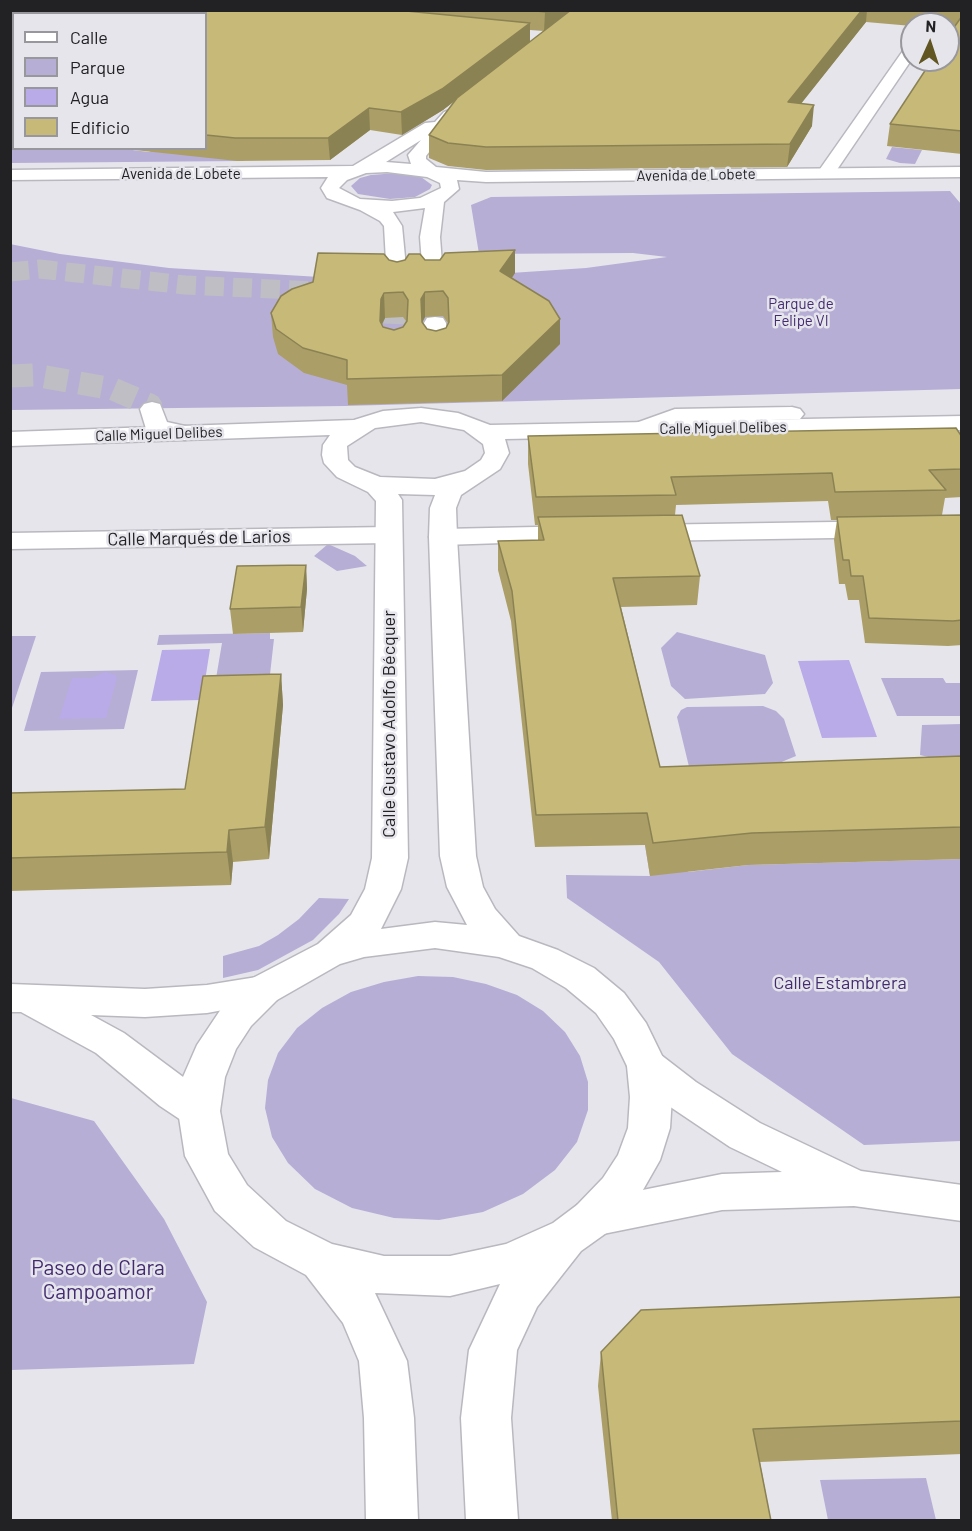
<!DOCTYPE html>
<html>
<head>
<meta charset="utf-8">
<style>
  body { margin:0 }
  #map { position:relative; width:972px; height:1531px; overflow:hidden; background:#e6e5ec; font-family:Barlow,sans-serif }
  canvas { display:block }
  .frame { position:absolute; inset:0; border:12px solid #222224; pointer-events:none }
  .legend { position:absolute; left:12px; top:12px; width:195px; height:138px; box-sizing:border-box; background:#e6e5ec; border:2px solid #98979c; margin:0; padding:8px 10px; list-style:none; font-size:18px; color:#222224 }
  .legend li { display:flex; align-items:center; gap:12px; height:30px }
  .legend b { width:30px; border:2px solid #98979c }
  .north { position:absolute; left:900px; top:12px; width:60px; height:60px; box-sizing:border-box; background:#e6e5ec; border:2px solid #98979c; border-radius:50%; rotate:3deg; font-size:16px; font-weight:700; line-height:24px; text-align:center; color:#222224 }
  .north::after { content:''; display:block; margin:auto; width:21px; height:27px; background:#615622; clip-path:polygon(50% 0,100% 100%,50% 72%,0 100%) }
</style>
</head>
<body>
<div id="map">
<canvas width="972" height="1531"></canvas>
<div class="frame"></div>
<ul class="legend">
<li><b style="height:8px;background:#fff"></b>Calle</li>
<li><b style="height:16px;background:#b7aed6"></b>Parque</li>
<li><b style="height:16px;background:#b9abe7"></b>Agua</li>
<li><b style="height:16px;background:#c7b978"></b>Edificio</li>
</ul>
<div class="north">N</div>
</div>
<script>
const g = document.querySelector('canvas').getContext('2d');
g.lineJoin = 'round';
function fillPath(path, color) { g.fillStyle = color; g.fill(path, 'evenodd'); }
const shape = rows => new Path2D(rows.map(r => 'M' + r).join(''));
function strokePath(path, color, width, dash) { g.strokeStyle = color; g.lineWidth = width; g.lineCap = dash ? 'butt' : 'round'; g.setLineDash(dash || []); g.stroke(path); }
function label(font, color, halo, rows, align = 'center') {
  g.font = font + ' Barlow,sans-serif'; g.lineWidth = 5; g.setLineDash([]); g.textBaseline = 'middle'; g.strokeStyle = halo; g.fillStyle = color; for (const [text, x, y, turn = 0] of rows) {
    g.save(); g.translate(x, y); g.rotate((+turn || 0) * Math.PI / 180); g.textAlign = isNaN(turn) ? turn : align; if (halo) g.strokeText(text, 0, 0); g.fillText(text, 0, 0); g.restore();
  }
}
fillPath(shape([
  [281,137,243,161,11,163,11,141,13,140,14,148,116,148,149,152,155,149,206,148],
  [892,147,922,150,915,164,900,163,886,159],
  [397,173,421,177,432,185,430,189,415,197,390,199,358,194,351,186,360,178,371,175],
  [950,191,961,204,961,389,345,406,11,410,10,244,60,254,169,268,320,277,465,276,586,268,667,257,633,253,479,254,471,205,491,197],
  [328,544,355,556,367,566,337,571,314,556],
  [677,632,765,655,773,683,765,694,685,699,671,686,661,648],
  [270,633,270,639,274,639,267,701,212,702,222,643,157,645,159,635],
  [11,636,36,636,11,711,10,636],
  [138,670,124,729,24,731,41,672],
  [881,678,943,678,946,683,960,683,961,716,897,716],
  [763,706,776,711,784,719,796,756,714,790,691,775,677,717,681,710,687,707],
  [961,724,961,765,920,755,922,725],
  [672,798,688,872,748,865,961,859,961,1141,864,1145,732,1054,659,962,567,898,566,875,650,876,645,845],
  [319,898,349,899,339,914,313,940,258,970,223,978,223,956,259,946,278,935,299,919],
  [418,976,453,977,486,984,517,995,543,1011,565,1032,580,1056,588,1082,588,1110,577,1142,555,1170,523,1194,483,1212,439,1220,394,1218,352,1208,315,1189,288,1163,272,1137,265,1108,268,1080,278,1053,297,1028,322,1008,351,992,384,982],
  [11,1098,94,1121,164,1219,207,1302,194,1364,11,1370],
  [926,1478,936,1520,828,1520,820,1480]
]), '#b7aed6');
fillPath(shape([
  [210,649,202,700,151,701,162,650],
  [849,660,877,737,822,738,798,661],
  [105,672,116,675,117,678,106,718,59,719,72,678,91,678]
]), '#b9abe7');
strokePath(shape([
  [10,272,40,269,185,285,337,292]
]), '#bfbec4', 19, [19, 9]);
strokePath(shape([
  [10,376,34,375,113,389,150,405,152,409]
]), '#bfbec4', 23, [23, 12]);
strokePath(shape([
  [396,299,397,278]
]), '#bfbec4', 19, [19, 9]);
strokePath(shape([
  [395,324,396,298]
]), '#bfbec4', 23, [23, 12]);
const minor = shape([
  [912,44,912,59,832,177,820,177,817,173,820,169,907,45,912,44],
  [152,402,160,404,167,422,194,428,197,433,194,438,185,440,147,432,140,409,144,404,152,402],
  [792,407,800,409,804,414,800,419,678,423,642,436,633,434,630,429,633,424,675,409,792,407],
  [962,520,962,536,643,541,633,539,630,533,633,527,643,525,962,520],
  [582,526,592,528,595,534,592,540,443,545,433,543,429,537,433,531,443,529,582,526],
  [388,527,398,529,402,535,398,541,388,543,10,549,10,533,388,527],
  [263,976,277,980,282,990,277,1000,207,1013,145,1017,91,1015,124,1033,214,1100,220,1111,214,1122,199,1127,184,1122,160,1106,96,1053,21,1012,10,1012,10,984,145,989,207,985,263,976],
  [647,1051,661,1055,696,1082,760,1123,861,1171,962,1185,962,1221,854,1206,722,1210,593,1236,577,1231,571,1218,577,1205,593,1200,722,1174,782,1172,730,1147,666,1104,633,1077,627,1066,633,1055,647,1051]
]);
const major = shape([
  [450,110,458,115,426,156,426,159,436,167,486,172,962,167,962,177,486,182,457,180,459,189,444,202,440,237,443,277,440,281,426,281,423,277,420,237,425,208,393,212,402,226,407,278,404,282,397,284,390,282,387,278,384,226,380,221,360,210,327,198,321,188,328,177,10,180,10,170,353,166,425,123,435,122,444,112,450,110],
  [421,140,408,155,411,164,386,162,421,140],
  [387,172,427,177,440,183,441,188,420,198,392,201,360,199,339,188,347,180,366,173,387,172],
  [435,317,443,318,446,323,447,347,444,352,436,354,428,352,425,347,424,323,427,318,435,317],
  [421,408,458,413,490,425,962,416,962,430,505,439,509,453,500,469,461,495,456,508,457,537,476,856,483,887,495,909,519,936,558,950,594,968,624,993,646,1023,667,1066,672,1097,670,1128,660,1160,635,1204,609,1231,581,1251,537,1307,517,1350,511,1418,518,1520,466,1520,461,1418,469,1350,500,1284,450,1296,375,1293,407,1361,414,1418,418,1520,366,1520,364,1418,359,1361,343,1323,306,1275,254,1247,215,1211,185,1156,178,1111,183,1077,197,1045,223,1006,249,980,318,944,351,915,365,889,372,858,376,501,368,492,337,477,324,463,322,455,323,445,330,435,10,446,10,432,354,420,383,411,421,408],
  [421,422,464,430,483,444,485,453,481,460,465,471,435,479,380,477,355,467,348,460,347,446,375,428,421,422],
  [398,494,435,495,430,508,429,537,440,856,447,887,467,925,435,922,381,929,401,889,408,858,402,500,398,494],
  [435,948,499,957,532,968,566,988,596,1013,614,1039,627,1066,630,1097,628,1128,618,1155,603,1178,577,1205,553,1223,506,1244,450,1256,384,1256,332,1244,286,1221,247,1185,228,1154,220,1111,225,1077,236,1049,251,1026,277,1000,340,964,364,957,435,948]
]);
strokePath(minor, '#bab8bf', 3);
strokePath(major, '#bab8bf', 3);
fillPath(minor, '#fff');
fillPath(major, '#fff');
fillPath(shape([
  [10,10,571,10,544,31,530,30,530,42,571,10,962,10,962,154,887,146,890,124,953,29,948,29,948,24,912,24,912,26,866,22,801,103,812,126,787,167,486,170,448,166,429,158,429,135,456,100,443,110,402,135,370,130,330,160,237,161,116,148,206,148,206,14,14,14,14,135,10,135],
  [515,250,515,273,512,278,560,344,502,401,348,405,347,385,304,373,278,354,273,337,271,313,389,260,397,262,425,260,440,260],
  [443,316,448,323,446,328,436,331,427,329,422,322,425,317],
  [403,317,406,321,403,327,394,330,383,327,382,325,385,318],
  [528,436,962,437,962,497,945,498,942,515,962,515,962,645,948,646,865,643,859,600,848,600,845,584,839,584,834,540,837,520,831,520,828,501,676,505,675,515,700,576,697,605,621,607,660,767,962,756,962,859,748,865,650,876,645,845,535,847,511,621,498,570,498,541,538,540,538,525,535,525,528,464],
  [306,565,307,589,303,632,233,634,230,609],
  [281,674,283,705,269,859,233,862,231,885,10,891,10,793,185,789],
  [962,1297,962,1454,760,1462,771,1521,612,1521,598,1386,601,1352]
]), '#ab9f67');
fillPath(shape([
  [547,10,571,10,544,31,545,12],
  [862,10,867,10,866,22,785,124,788,102],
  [530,23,530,42,443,110,402,135,401,112],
  [10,98,12,98,14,108,10,113],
  [814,105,812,126,787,167,790,144],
  [369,108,370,130,330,160,328,138],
  [515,250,515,273,500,295,500,271],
  [425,292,425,317,422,323,421,299],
  [384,293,385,318,382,324,380,321,381,299],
  [560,319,560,344,502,401,502,375],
  [306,565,307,589,303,632,301,607],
  [281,674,283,705,269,859,265,827],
  [229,830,233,862,231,885,227,852]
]), '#8b8254');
const building = shape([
  [10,10,204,10,204,12,207,10,396,10,530,23,442,89,401,112,369,108,328,138,235,138,206,135,206,14,14,14,14,26,10,26,10,10],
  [528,10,547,10,545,12,528,10],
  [571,10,862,10,788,102,814,105,790,144,486,147,448,143,429,135,457,98,571,10],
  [962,16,962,131,890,124,932,60,948,60,948,36,962,16],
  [14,39,14,114,10,113,10,111,12,110,12,98,10,98,10,40,14,39],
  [515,250,500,271,549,301,560,319,502,375,347,379,347,360,303,348,276,329,271,313,281,296,292,289,313,282,318,253,384,254,389,260,397,262,405,260,409,254,420,254,425,260,440,260,445,253,515,250],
  [443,291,448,298,449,322,446,328,436,331,427,329,422,322,421,299,425,292,443,291],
  [403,292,408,300,407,321,403,327,394,330,383,327,380,321,381,299,384,293,403,292],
  [956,428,962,437,962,469,929,470,946,490,835,492,832,473,671,477,676,495,536,497,528,436,956,428],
  [682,515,700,576,613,578,660,767,962,756,962,827,752,833,653,843,647,813,536,815,512,591,498,541,544,540,538,517,682,515],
  [962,515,962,620,953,621,869,618,863,576,851,576,849,560,843,560,837,517,962,515],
  [306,565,301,607,230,609,237,566,306,565],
  [281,674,265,827,229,830,227,852,10,858,10,793,185,789,203,676,281,674],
  [962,1297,962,1421,753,1429,771,1521,618,1521,601,1352,641,1310,962,1297]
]);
fillPath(building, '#c7b978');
strokePath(building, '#8b8254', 1.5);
label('15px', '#222224', '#e6e5ec', [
  ["Avenida de Lobete",181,174],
  ["Avenida de Lobete",696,175,-1],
  ["Calle Miguel Delibes",723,428,-1],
  ["Calle Miguel Delibes",159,434,-2]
]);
label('15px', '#422b71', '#e6e5ec', [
  ["Parque de",801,304],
  ["Felipe VI",801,321]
]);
label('18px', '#222224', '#e6e5ec', [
  ["Calle Marqués de Larios",199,538,-1],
  ["Calle Gustavo Adolfo Bécquer",389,724,-90]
]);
label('18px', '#422b71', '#e6e5ec', [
  ["Calle Estambrera",840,983]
]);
label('21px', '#422b71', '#e6e5ec', [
  ["Paseo de Clara",98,1268],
  ["Campoamor",98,1292]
]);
</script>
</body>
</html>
